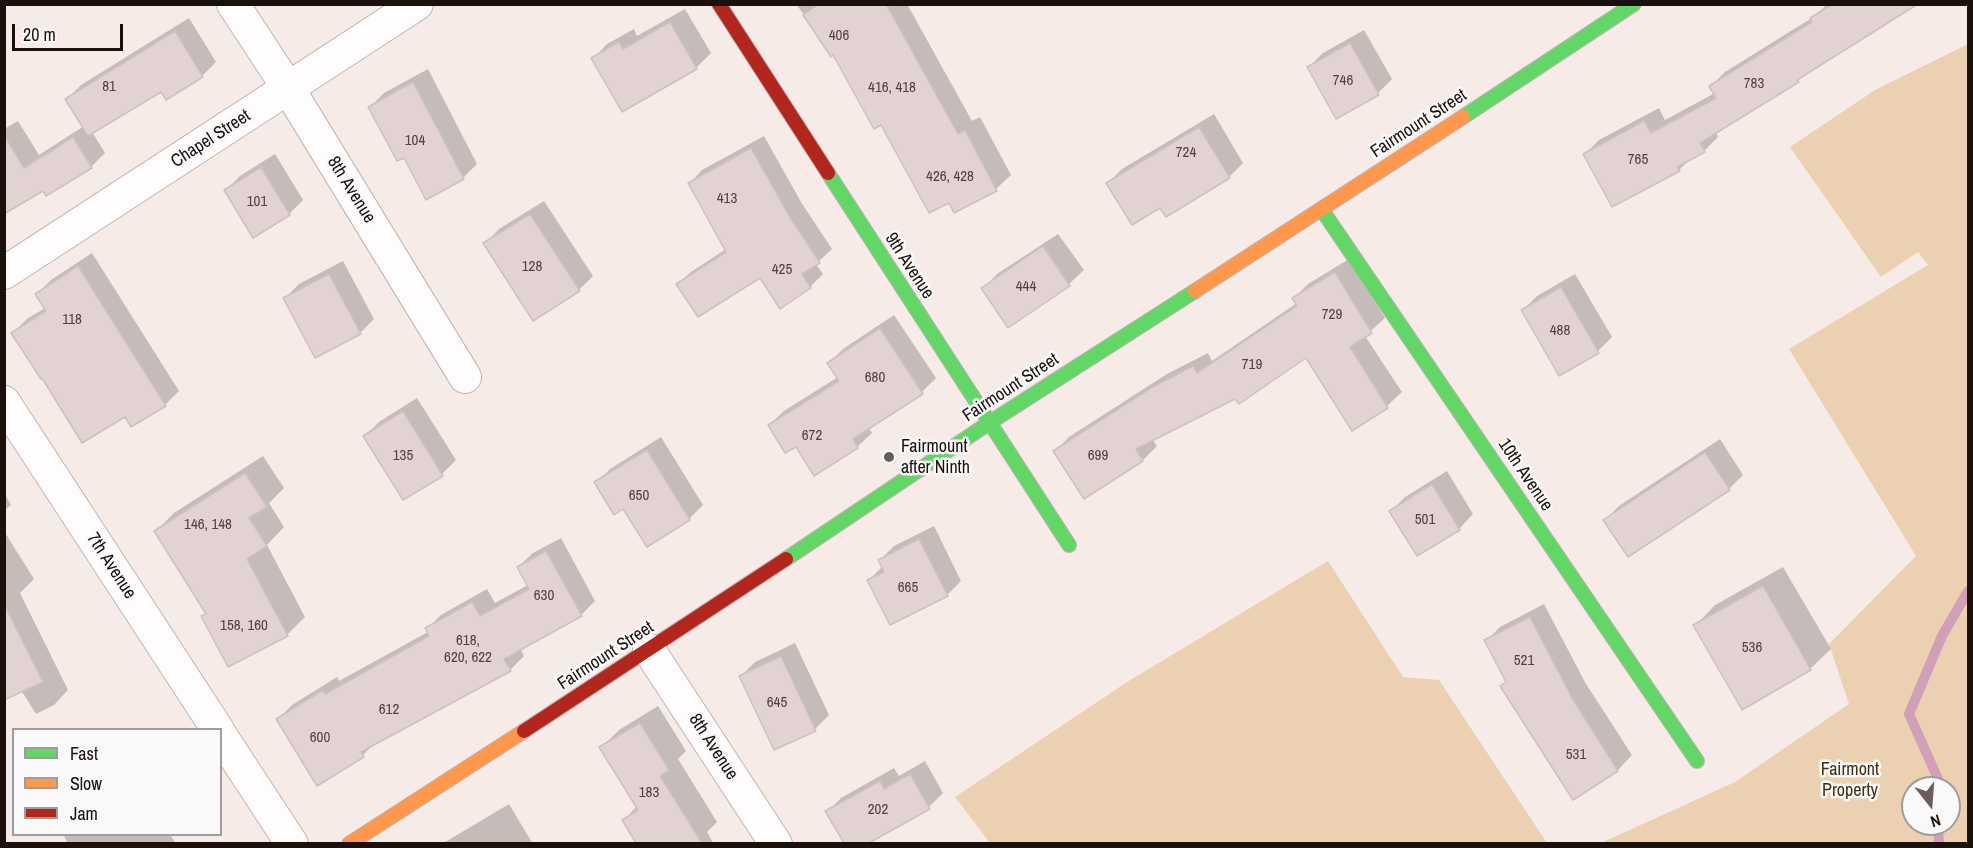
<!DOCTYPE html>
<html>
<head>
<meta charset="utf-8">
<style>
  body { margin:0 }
  #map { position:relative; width:1973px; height:848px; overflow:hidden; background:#f7ebe8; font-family:"Archivo Narrow",sans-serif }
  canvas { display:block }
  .frame { position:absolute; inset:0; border:6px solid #1c100d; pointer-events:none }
  .legend { position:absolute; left:12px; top:728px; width:210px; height:108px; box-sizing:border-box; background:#f9f9f9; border:2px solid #a19c9b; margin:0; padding:8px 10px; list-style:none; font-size:18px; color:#1c100d }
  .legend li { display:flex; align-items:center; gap:12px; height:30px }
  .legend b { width:30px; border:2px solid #a19c9b }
  .north { position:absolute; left:1901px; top:776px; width:60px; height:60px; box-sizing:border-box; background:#f9f9f9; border:2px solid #a19c9b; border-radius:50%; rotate:163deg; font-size:16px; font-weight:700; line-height:24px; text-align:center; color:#1c100d }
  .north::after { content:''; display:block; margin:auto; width:21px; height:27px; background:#695d5a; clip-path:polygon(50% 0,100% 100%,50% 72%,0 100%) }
  .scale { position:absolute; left:12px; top:24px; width:111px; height:27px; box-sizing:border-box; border:3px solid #1c100d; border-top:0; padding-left:8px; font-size:18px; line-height:21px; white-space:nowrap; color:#1c100d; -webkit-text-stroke:4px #f9f9f9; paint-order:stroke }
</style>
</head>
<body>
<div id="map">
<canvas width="1973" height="848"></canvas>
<div class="frame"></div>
<ul class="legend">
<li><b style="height:8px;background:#63d668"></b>Fast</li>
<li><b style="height:8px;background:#ff974d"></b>Slow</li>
<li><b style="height:8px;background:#b3261e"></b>Jam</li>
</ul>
<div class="north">N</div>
<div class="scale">20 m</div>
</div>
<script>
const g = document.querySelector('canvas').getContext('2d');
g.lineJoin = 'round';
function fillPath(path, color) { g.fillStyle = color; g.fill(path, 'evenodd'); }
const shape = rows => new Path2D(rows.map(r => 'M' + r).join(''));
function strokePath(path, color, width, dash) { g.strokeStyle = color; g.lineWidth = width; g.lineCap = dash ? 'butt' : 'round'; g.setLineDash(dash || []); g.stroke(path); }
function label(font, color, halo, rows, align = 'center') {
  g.font = font + ' "Archivo Narrow",sans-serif'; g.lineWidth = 5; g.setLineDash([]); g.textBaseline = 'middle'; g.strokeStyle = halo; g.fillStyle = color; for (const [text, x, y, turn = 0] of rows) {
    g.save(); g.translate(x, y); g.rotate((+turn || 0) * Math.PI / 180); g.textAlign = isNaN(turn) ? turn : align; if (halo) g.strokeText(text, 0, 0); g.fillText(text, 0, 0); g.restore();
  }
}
fillPath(shape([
  [1968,44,1968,843,1601,843,1735,782,1849,704,1829,644,1916,556,1789,349,1928,265,1918,252,1881,277,1790,147,1875,90],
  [1913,788,1949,788,1949,824,1913,824],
  [1328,561,1403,677,1439,680,1547,843,990,843,955,797,1127,682]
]), '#ebd1b1');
fillPath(shape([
  [796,4,907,4,972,121,980,117,1011,175,996,189,955,211,949,201,882,123],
  [1827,4,1914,4,1807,72,1798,81,1716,132,1718,137,1704,151,1691,158,1679,170,1585,154,1599,140,1659,108,1665,120,1715,93,1711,86,1725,72,1815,16],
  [685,9,711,53,696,68,623,110,593,59,607,44,634,29,637,36],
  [189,18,216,62,202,76,161,90,92,132,105,153,91,167,43,189,4,212,4,129,18,121,39,155,84,126,67,99,81,85],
  [1364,30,1392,79,1378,93,1336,117,1309,67,1323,53],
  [428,69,477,164,463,178,404,156,370,107,384,93],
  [1214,114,1243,163,1229,177,1161,205,1108,183,1122,169],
  [764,136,801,202,832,249,816,264,823,274,810,287,781,307,761,276,678,284,691,272,726,249,690,183,702,170],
  [275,154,303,200,289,214,226,190,240,176],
  [544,201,593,276,579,290,485,244,499,229],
  [1058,234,1084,270,1069,284,1008,326,983,289,997,274],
  [92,253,179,391,165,405,125,415,43,376,13,333,27,319,45,308,37,294,51,280],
  [1349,259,1385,318,1365,336,1402,392,1387,406,1352,429,1306,356,1152,439,1157,446,1143,460,1085,497,1055,451,1069,437,1167,374,1208,353,1212,361,1297,303,1294,298,1308,284],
  [343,261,374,319,360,333,285,298,299,284],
  [1575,274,1612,337,1598,351,1523,310,1537,296],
  [894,315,936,378,922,392,868,427,872,433,857,447,796,445,769,425,784,411,838,377,829,363,843,349],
  [417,398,456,460,442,474,365,436,379,422],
  [661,437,703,505,689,519,623,507,596,483,610,469],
  [1720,439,1743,475,1729,489,1605,520,1619,506],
  [263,456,284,488,269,503,284,527,267,545,305,617,287,635,203,616,207,612,156,531,174,513],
  [1447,471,1473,514,1459,529,1417,554,1391,511,1405,497],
  [4,492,11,505,4,511],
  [934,526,961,581,947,595,869,580,883,566,880,560,894,546],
  [4,531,34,579,20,593,68,690,54,705,36,714,21,690,4,698],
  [561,538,595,601,581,615,520,648,524,656,510,670,377,741,363,755,278,719,292,705,337,677,339,681,428,632,427,629,441,615,487,589,495,603,528,585,518,567,533,553],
  [1783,567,1831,649,1810,669,1695,626,1715,605],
  [1544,604,1586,684,1632,755,1618,770,1574,797,1502,686,1507,681,1486,641,1500,627],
  [795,643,829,715,815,729,741,676,755,662],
  [658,706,686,751,678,759,717,822,707,832,714,844,638,844,624,820,637,806,601,748,619,730],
  [925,761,943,793,929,807,866,844,845,844,827,812,841,798,894,768,899,776],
  [509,804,533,844,442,844],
  [63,834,170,834,176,844,68,844]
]), '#0003');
strokePath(shape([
  [1938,788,1938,779,1909,714,1942,636,1968,591],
  [1938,824,1939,844]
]), '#d29fb8', 10);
const building = shape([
  [819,4,886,4,958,134,965,130,997,191,954,213,949,203,929,213,881,125,874,129,833,55,831,57,803,15,819,4],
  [1833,4,1918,4,1797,80,1799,82,1700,143,1705,152,1677,167,1680,171,1612,207,1583,154,1644,121,1651,133,1716,98,1709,86,1812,22,1810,18,1833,4],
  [670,22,697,69,622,112,591,58,619,42,623,49,670,22],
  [175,31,203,77,166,100,161,92,88,136,65,99,175,31],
  [1350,43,1379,95,1336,119,1307,67,1350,43],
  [413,82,464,179,426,200,404,158,397,161,368,107,413,82],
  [1199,127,1230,178,1166,217,1160,208,1132,225,1106,183,1199,127],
  [4,135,24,168,73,137,92,168,46,196,43,191,4,214,4,135],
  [751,148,788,214,820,263,802,274,811,288,780,309,760,278,698,317,676,284,726,252,688,183,751,148],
  [261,167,290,215,253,238,224,190,261,167],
  [530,214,580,291,533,321,483,243,530,214],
  [1043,246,1070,286,1008,328,981,288,1043,246],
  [78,266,166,406,131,427,125,417,82,443,42,378,41,379,11,333,46,311,35,294,78,266],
  [1335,272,1372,333,1350,347,1388,408,1352,431,1306,358,1239,404,1235,399,1136,449,1143,461,1084,499,1053,451,1151,388,1193,366,1197,373,1297,306,1292,298,1335,272],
  [329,274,361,334,315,358,283,298,329,274],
  [1561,287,1599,353,1559,376,1521,310,1561,287],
  [880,328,923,394,853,439,858,448,814,476,796,447,785,453,768,425,839,381,827,363,880,328],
  [403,411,443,476,403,500,363,436,403,411],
  [647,450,690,520,647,547,623,509,614,515,594,482,647,450],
  [1705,452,1730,490,1628,557,1603,520,1705,452],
  [245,473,267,507,249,518,267,546,247,559,288,636,228,667,201,616,206,614,154,531,245,473],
  [1432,484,1460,530,1417,556,1389,511,1432,484],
  [919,539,948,596,890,625,867,580,884,572,878,560,919,539],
  [546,551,582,616,504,659,511,671,361,752,364,757,317,786,276,719,323,690,325,694,429,636,425,628,472,602,480,616,529,589,517,567,546,551],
  [1763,586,1811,670,1742,710,1693,625,1763,586],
  [4,604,43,682,4,700,4,604],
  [1530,617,1572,698,1618,771,1573,800,1500,686,1506,682,1484,640,1530,617],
  [781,656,816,731,774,750,739,676,781,656],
  [640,723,669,770,660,776,702,843,636,843,622,820,638,810,599,747,640,723],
  [910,774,930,809,869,843,844,843,825,811,880,781,884,789,910,774]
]);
fillPath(building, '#e3d2d2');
strokePath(building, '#cdc1c0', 1.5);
const street = shape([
  [233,4,288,88,465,377],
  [4,273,417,4],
  [4,402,218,730],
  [649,650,776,844],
  [220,734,292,844]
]);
const fast = shape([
  [1463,117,1634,4],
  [828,173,1069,545],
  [1322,210,1697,761],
  [786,559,989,423,1195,291]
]);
const slow = shape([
  [1195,291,1463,117],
  [349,844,524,731]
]);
const jam = shape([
  [719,4,828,173],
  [524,731,786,559]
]);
strokePath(street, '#c0b5b2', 34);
strokePath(fast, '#c0b5b2', 16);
strokePath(slow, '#c0b5b2', 16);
strokePath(jam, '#c0b5b2', 16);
strokePath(street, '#fefcfc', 32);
strokePath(fast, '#63d668', 14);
strokePath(slow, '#ff974d', 14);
strokePath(jam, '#b3261e', 14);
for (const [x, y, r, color] of [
  [889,457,6,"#695d5a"]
]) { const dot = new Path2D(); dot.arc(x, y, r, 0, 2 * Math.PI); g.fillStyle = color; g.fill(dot); strokePath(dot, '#f9f9f9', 2); }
label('15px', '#504240', null, [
  ["406",839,36],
  ["746",1343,81],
  ["783",1754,84],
  ["81",109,87],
  ["416, 418",892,88],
  ["104",415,141],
  ["724",1186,153],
  ["765",1638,160],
  ["426, 428",950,177],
  ["413",727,199],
  ["101",257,202],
  ["128",532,267],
  ["425",782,270],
  ["444",1026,287],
  ["729",1332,315],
  ["118",72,320],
  ["488",1560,331],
  ["719",1252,365],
  ["680",875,378],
  ["672",812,436],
  ["135",403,456],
  ["699",1098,456],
  ["650",639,496],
  ["501",1425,520],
  ["146, 148",208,525],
  ["665",908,588],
  ["630",544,596],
  ["158, 160",244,626],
  ["618,",468,641],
  ["620, 622",468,658],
  ["536",1752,648],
  ["521",1524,661],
  ["645",777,703],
  ["612",389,710],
  ["600",320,738],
  ["531",1576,755],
  ["183",649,793],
  ["202",878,810]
]);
label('18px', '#1c100d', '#f9f9f9', [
  ["Fairmount Street",1419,124,-33],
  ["Chapel Street",211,139,-33],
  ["8th Avenue",351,190,58],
  ["9th Avenue",909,266,57],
  ["Fairmount Street",1011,388,-33],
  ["10th Avenue",1525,475,56],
  ["7th Avenue",111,566,57],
  ["Fairmount Street",606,656,-33],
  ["8th Avenue",713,747,57]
]);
label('18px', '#1c100d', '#f9f9f9', [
  ["Fairmount",901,447],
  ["after Ninth",901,468]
], 'left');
label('18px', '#412f13', '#f9f9f9', [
  ["Fairmont",1850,770],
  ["Property",1850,791]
]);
</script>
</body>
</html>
